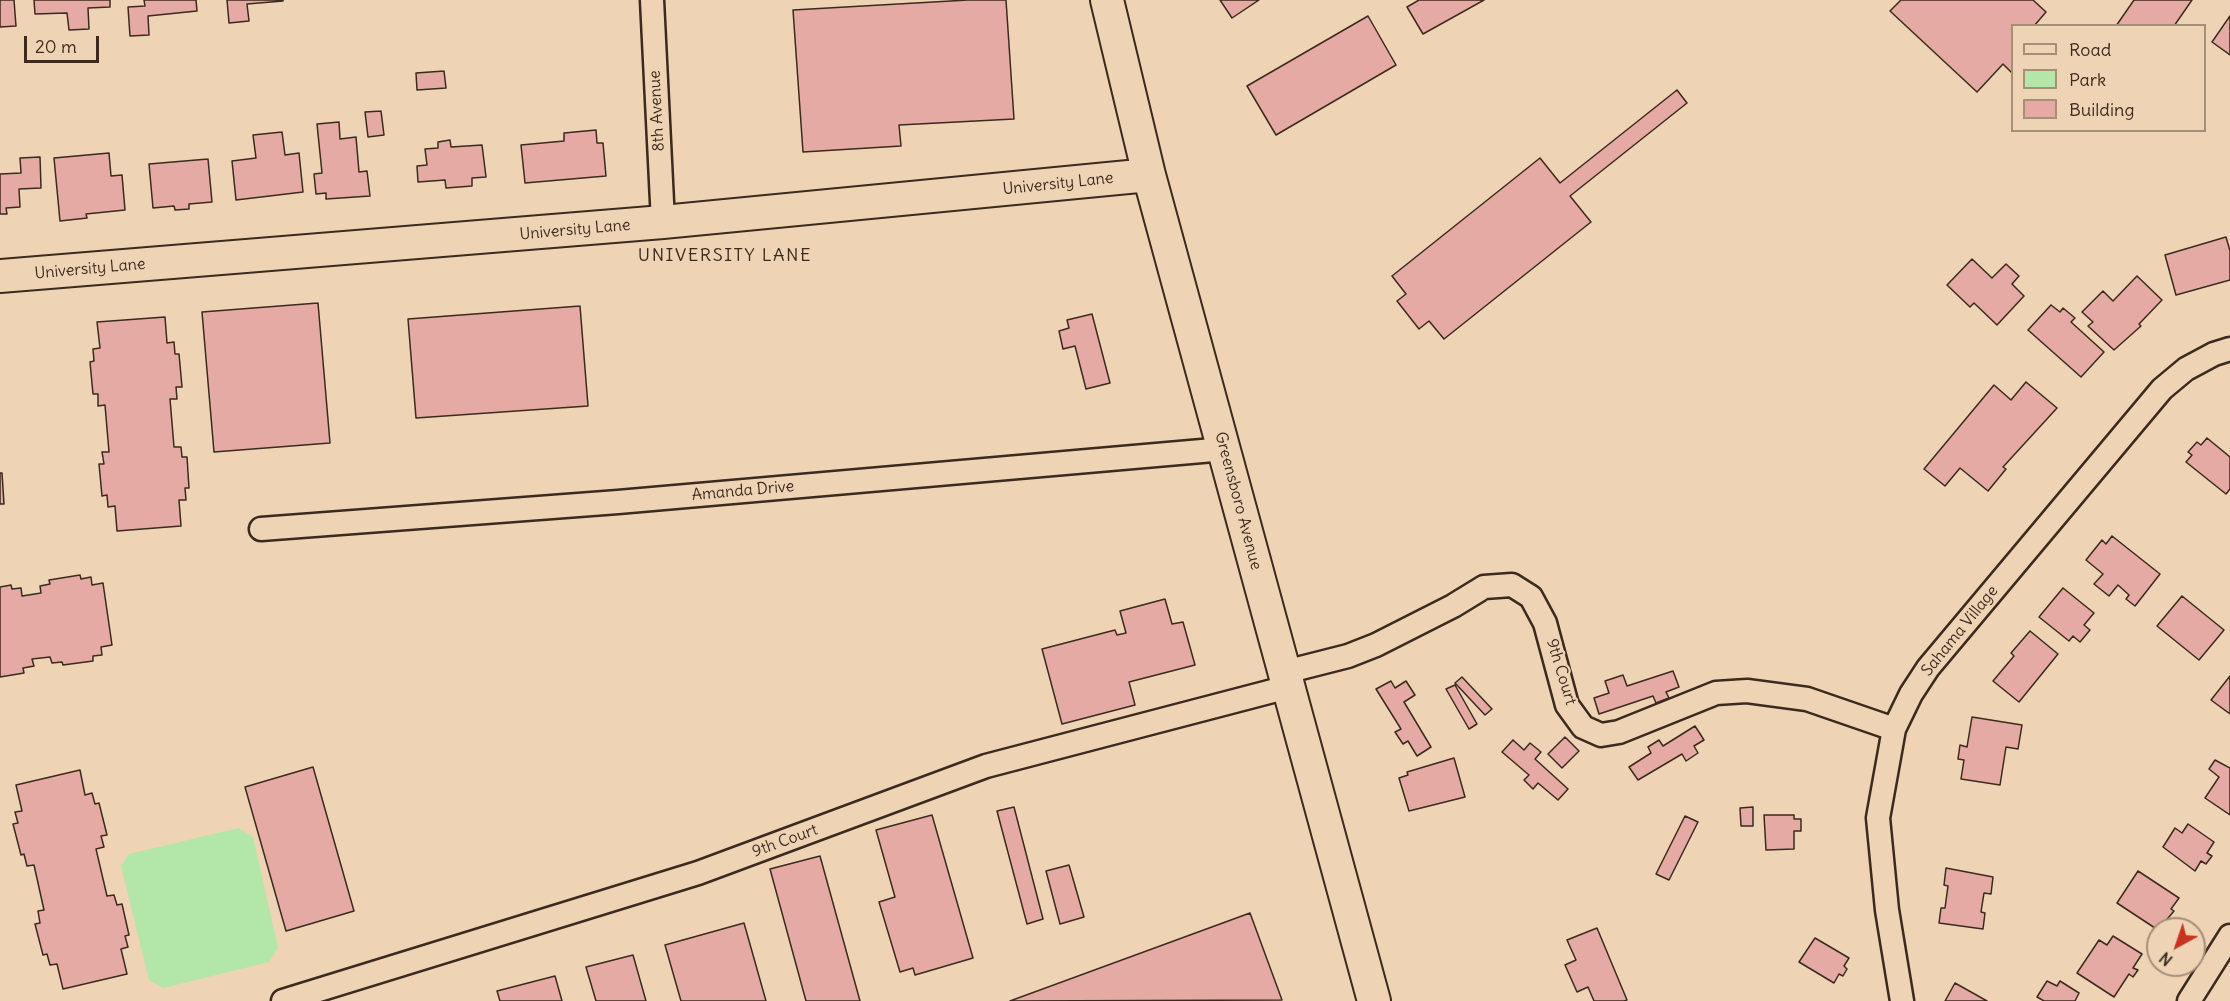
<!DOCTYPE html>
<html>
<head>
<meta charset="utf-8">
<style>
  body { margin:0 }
  #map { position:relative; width:2230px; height:1001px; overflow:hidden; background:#eed3b5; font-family:Delius,sans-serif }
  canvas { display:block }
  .legend { position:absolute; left:2011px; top:24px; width:195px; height:108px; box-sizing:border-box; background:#eed3b5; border:2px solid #a68f79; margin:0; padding:8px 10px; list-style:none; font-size:18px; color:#3b2a1e }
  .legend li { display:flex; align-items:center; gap:12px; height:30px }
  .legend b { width:30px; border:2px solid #a68f79 }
  .north { position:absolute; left:2146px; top:917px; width:60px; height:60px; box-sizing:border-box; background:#eed3b5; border:2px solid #a68f79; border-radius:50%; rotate:220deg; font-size:16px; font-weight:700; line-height:24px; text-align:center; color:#3b2a1e }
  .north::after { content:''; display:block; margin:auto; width:21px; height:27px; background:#c8321e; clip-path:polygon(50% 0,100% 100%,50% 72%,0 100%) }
  .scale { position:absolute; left:24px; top:36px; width:75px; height:27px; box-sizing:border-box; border:3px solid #3b2a1e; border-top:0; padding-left:8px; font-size:18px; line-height:21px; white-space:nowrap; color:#3b2a1e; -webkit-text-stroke:4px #eed3b5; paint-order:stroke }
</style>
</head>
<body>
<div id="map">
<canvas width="2230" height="1001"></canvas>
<ul class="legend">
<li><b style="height:8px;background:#eed3b5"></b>Road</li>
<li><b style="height:16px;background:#b3e7a8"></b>Park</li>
<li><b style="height:16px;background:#e5aaa3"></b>Building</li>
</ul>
<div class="north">N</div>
<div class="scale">20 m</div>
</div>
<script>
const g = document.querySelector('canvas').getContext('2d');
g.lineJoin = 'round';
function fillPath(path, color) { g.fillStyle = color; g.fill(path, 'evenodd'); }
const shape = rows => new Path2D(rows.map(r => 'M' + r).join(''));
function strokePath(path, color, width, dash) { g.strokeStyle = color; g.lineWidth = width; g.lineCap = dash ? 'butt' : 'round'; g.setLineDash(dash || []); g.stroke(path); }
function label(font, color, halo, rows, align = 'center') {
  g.font = font + ' Delius,sans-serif'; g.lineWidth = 4.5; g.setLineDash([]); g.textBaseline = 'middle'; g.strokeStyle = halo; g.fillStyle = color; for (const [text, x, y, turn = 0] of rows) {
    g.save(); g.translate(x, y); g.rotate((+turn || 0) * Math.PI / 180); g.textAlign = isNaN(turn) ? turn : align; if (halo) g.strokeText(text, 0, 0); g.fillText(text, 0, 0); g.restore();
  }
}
fillPath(shape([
  [239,828,253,837,278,948,269,962,163,988,149,980,121,866,129,854]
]), '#b3e7a8');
const building = shape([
  [0,0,14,0,16,26,0,27,0,0],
  [34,0,110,0,110,7,88,8,89,29,69,30,67,13,35,14,34,0],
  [144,0,196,0,197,11,148,16,149,35,130,36,128,7,145,6,144,0],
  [227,0,283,0,283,1,247,4,249,21,229,23,227,0],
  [968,0,1006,0,1014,119,899,125,901,146,803,152,793,10,968,0],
  [1220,0,1259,0,1232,18,1220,0],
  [1419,0,1484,0,1423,34,1407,7,1419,0],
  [1901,0,2033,0,2046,12,2034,26,2012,26,2012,73,2003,64,1977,92,1890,11,1901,0],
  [2134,0,2192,0,2174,26,2116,26,2134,0],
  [1368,16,1396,65,1276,135,1247,86,1368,16],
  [2230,16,2230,55,2212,42,2230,16],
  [444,71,446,88,417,90,416,73,444,71],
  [1677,90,1687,103,1570,196,1591,222,1444,339,1429,321,1419,329,1397,301,1406,294,1392,276,1540,158,1560,183,1677,90],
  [381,111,384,135,368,137,365,112,381,111],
  [339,122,340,139,356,137,359,172,367,171,370,196,326,199,326,193,316,194,314,174,322,173,317,124,339,122],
  [596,130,597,143,603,143,606,176,525,183,521,145,564,141,564,133,596,130],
  [282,132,285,155,299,153,303,192,236,200,232,161,256,158,253,135,282,132],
  [450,140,451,147,482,145,486,177,472,178,472,186,446,188,445,180,418,182,417,166,427,165,425,149,438,148,438,142,450,140],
  [109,153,111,176,122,175,125,210,86,214,87,218,60,221,54,158,109,153],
  [40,157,41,188,19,189,20,207,6,208,7,214,0,214,0,174,21,173,20,158,40,157],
  [208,159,212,202,189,204,189,209,175,210,174,206,153,208,149,164,208,159],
  [2226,237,2230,251,2230,280,2176,295,2165,255,2226,237],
  [1972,259,1992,278,2006,264,2019,276,2012,284,2024,296,1997,325,1974,303,1970,307,1947,285,1972,259],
  [2137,276,2162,300,2139,324,2141,326,2114,350,2088,326,2093,322,2082,312,2103,291,2113,301,2137,276],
  [318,303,330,443,214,452,202,312,318,303],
  [2051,305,2060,312,2063,308,2075,318,2071,322,2104,352,2081,377,2028,330,2051,305],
  [580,306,588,406,416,418,408,319,580,306],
  [1092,314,1110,383,1086,389,1075,346,1063,349,1059,331,1069,328,1067,320,1092,314],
  [165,317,167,343,174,342,175,354,179,354,182,387,176,387,177,399,170,399,174,447,181,447,182,457,187,457,189,488,185,488,186,500,179,500,181,526,117,531,115,506,108,507,107,495,102,496,99,464,104,464,102,452,109,452,105,405,98,406,98,394,93,394,90,362,94,361,93,349,100,348,97,322,165,317],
  [2026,382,2057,408,2003,467,2006,469,1988,491,1960,468,1945,486,1924,469,1994,385,2011,400,2026,382],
  [2207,438,2230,457,2230,489,2226,494,2186,462,2192,455,2188,452,2197,442,2201,445,2207,438],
  [0,473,2,473,4,504,0,504,0,473],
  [2112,536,2160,574,2135,606,2126,599,2129,595,2118,585,2109,596,2094,584,2103,574,2086,560,2102,540,2106,544,2112,536],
  [80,575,81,579,91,577,92,585,103,583,112,645,101,647,102,655,93,656,93,661,63,665,62,662,52,663,50,657,32,659,34,666,23,668,24,673,0,677,0,587,11,585,12,589,21,588,22,596,41,593,40,586,50,584,49,580,80,575],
  [2063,588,2094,613,2084,625,2090,630,2080,642,2073,636,2069,641,2039,617,2063,588],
  [2182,596,2224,630,2199,660,2157,626,2182,596],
  [1165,599,1172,624,1183,622,1195,665,1129,682,1135,705,1062,724,1042,649,1115,630,1117,635,1126,633,1120,611,1165,599],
  [2030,631,2058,654,2019,702,1993,681,2014,656,2011,653,2030,631],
  [1673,671,1679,687,1666,692,1669,698,1656,703,1653,696,1599,714,1594,698,1609,693,1605,681,1623,675,1627,686,1673,671],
  [2230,676,2230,714,2211,700,2230,676],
  [1462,677,1492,709,1485,715,1455,683,1462,677],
  [1391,681,1395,688,1406,681,1415,695,1404,702,1431,747,1417,756,1408,741,1403,744,1395,732,1401,729,1376,689,1391,681],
  [1455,685,1477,724,1469,729,1446,689,1455,685],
  [1972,717,2022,725,2018,749,2006,747,2000,785,1961,779,1964,760,1958,759,1960,745,1967,747,1972,717],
  [1695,726,1704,740,1694,746,1698,753,1686,761,1682,754,1638,780,1629,767,1651,753,1648,747,1659,740,1663,746,1695,726],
  [1565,737,1579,751,1562,768,1548,754,1565,737],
  [1513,740,1524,750,1530,743,1541,752,1535,759,1568,789,1558,800,1538,783,1533,789,1524,780,1529,775,1502,752,1513,740],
  [1454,758,1465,797,1409,811,1399,778,1408,775,1407,772,1454,758],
  [2215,760,2230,768,2230,815,2205,798,2219,777,2209,769,2215,760],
  [313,767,354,911,286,931,245,787,313,767],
  [80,770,85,795,92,793,95,804,99,803,107,835,101,836,104,847,96,849,107,896,114,895,117,905,122,904,129,935,125,936,128,947,121,949,127,974,63,989,57,964,50,965,47,954,43,955,35,924,40,923,38,911,44,910,34,865,27,866,24,854,21,855,13,824,18,823,15,812,22,811,16,785,80,770],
  [1014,807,1043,919,1027,924,997,811,1014,807],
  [1753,807,1753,826,1741,826,1740,808,1753,807],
  [932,815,973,958,915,975,913,968,900,972,879,902,895,897,876,830,932,815],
  [1764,815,1794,815,1794,819,1801,819,1801,831,1794,831,1794,849,1766,850,1764,815],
  [1685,816,1698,822,1669,880,1656,874,1685,816],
  [2188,824,2214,842,2207,853,2212,856,2206,864,2201,861,2195,871,2163,847,2175,828,2182,833,2188,824],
  [820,856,860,1001,806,1001,770,869,820,856],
  [1069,865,1084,917,1060,924,1046,871,1069,865],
  [1946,868,1993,877,1991,894,1984,893,1981,912,1985,913,1983,929,1939,923,1941,908,1945,908,1948,886,1944,885,1946,868],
  [2138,871,2179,898,2171,909,2174,911,2158,930,2117,903,2138,871],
  [1250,913,1282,1000,1010,1001,1250,913],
  [744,923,766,1001,681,1001,665,945,744,923],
  [1597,928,1627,1000,1624,1001,1594,1001,1588,987,1577,992,1565,965,1576,960,1567,940,1597,928],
  [2113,936,2142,954,2133,968,2138,970,2133,977,2129,974,2114,997,2077,973,2099,940,2107,945,2113,936],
  [1815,938,1849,958,1844,966,1847,969,1843,976,1839,974,1834,983,1799,962,1815,938],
  [633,955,646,1001,596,1001,586,967,633,955],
  [555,976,562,1001,500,1001,497,991,555,976],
  [2047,981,2057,986,2060,981,2079,993,2075,1001,2044,1001,2037,997,2047,981],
  [1955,983,1987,1001,1945,1001,1955,983]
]);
fillPath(building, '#e5aaa3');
strokePath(building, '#3b2a1e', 1.5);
const street = shape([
  [652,0,663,222],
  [261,529,618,502,1225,449],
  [1285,672,1348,656,1376,645,1453,606,1484,587,1512,585,1531,597,1545,623,1567,705,1583,727,1601,735,1619,732,1716,693,1747,691,1807,699,1894,729],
  [283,1001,698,873,986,766,1288,687],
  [1902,1001,1887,910,1878,818,1894,729,1911,694,1928,668,2162,389,2186,369,2214,354,2230,349],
  [2189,1001,2230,936]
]);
const secondary = shape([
  [1107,0,1149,175,1374,1001],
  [0,276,663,222,1149,175]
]);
strokePath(street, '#3b2a1e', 27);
strokePath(secondary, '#3b2a1e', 36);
strokePath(street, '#eed3b5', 22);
strokePath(secondary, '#eed3b5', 32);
label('16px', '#3b2a1e', '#eed3b5', [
  ["8th Avenue",657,111,-93],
  ["University Lane",1058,184,-6],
  ["University Lane",575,230,-5],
  ["University Lane",90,269,-5],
  ["Amanda Drive",743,491,-5],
  ["Greensboro Avenue",1238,501,75],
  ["Sahama Village",1960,631,-51],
  ["9th Court",1561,672,73],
  ["9th Court",785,841,-20]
]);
g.letterSpacing = '1.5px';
label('18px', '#3b2a1e', '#eed3b5', [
  ["UNIVERSITY LANE",725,256]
]);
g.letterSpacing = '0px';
</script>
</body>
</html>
